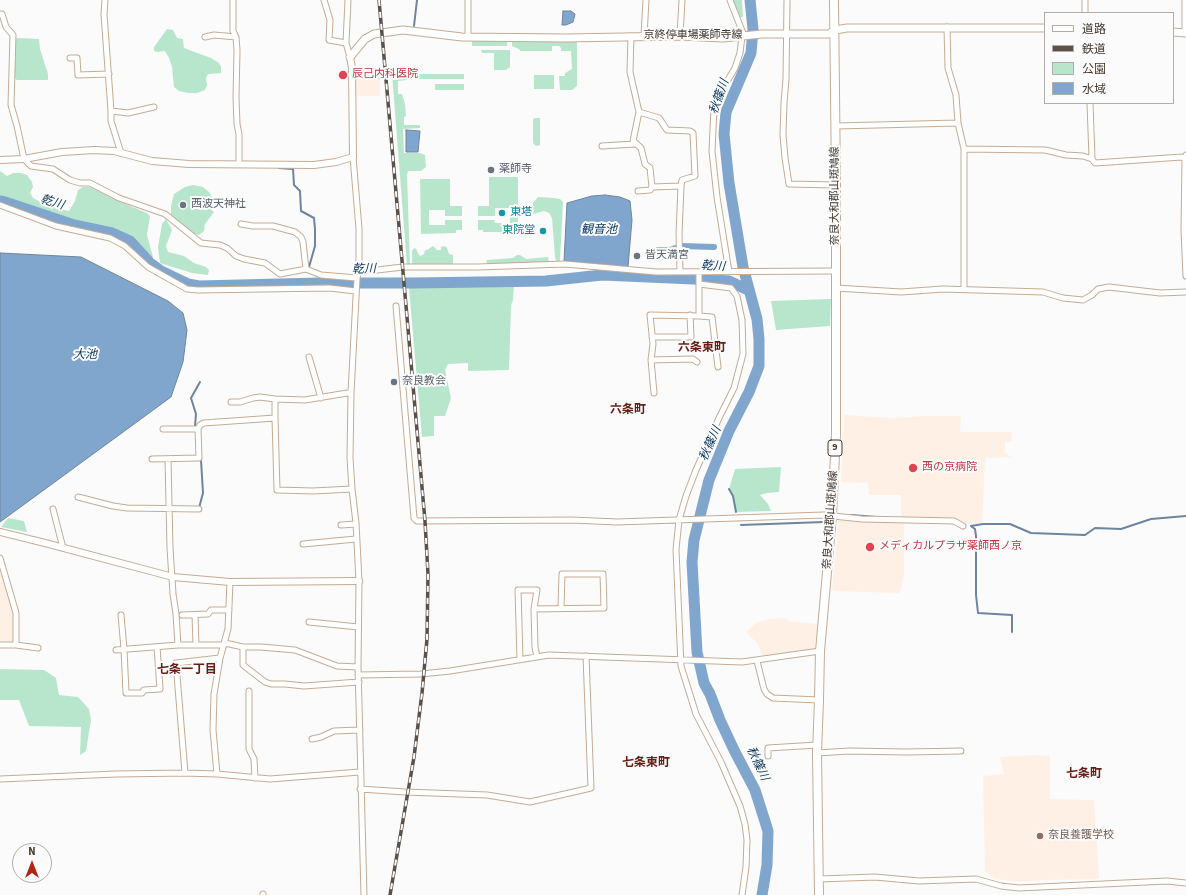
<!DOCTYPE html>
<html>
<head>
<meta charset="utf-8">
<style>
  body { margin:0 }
  #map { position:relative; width:1186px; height:895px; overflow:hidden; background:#fbfbfb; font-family:"Source Sans 3","Noto Sans JP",sans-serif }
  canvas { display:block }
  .legend { position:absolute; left:1044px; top:12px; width:130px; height:92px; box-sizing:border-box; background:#fbfbfb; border:1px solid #b2adaa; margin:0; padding:5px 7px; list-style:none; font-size:12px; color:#443930 }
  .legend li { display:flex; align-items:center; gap:8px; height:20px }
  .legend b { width:20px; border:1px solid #b2adaa }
  .north { position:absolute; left:12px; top:843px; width:40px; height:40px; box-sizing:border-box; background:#fbfbfb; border:1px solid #b2adaa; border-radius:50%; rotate:0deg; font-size:11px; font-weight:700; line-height:16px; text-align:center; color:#443930 }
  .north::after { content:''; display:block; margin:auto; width:14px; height:18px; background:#b22514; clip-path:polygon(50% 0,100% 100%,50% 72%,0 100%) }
</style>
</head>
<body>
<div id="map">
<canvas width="1186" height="895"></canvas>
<ul class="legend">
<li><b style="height:5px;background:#fff"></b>道路</li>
<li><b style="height:5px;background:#5b5149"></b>鉄道</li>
<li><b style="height:11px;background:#b7e6cd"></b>公園</li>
<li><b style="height:11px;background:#80a6cd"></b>水域</li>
</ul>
<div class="north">N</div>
</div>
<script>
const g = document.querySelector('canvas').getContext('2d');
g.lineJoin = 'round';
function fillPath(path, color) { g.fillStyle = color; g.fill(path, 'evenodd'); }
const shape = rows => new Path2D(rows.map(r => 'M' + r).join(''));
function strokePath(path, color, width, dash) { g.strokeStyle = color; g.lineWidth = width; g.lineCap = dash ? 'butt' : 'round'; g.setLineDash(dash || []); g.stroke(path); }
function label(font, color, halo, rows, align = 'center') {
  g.font = font + ' "Source Sans 3","Noto Sans JP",sans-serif'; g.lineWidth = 4; g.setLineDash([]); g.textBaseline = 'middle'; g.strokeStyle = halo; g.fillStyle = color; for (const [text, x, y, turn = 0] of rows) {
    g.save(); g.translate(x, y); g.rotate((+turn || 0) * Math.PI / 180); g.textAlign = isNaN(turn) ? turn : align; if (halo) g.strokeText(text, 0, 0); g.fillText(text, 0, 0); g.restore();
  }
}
fillPath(shape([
  [380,77,380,96,356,96,355,78],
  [844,415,896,418,924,416,961,416,960,432,1012,432,1011,442,1005,442,1005,453,1011,457,985,458,982,524,965,523,956,519,941,517,901,517,901,495,869,495,868,483,841,482],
  [839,517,904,520,904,574,900,593,832,591],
  [0,566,14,616,13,642,0,643],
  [786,618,789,621,818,624,814,651,764,658,757,643,746,632,756,623,769,619],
  [1034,755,1050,756,1050,799,1094,800,1099,879,1046,880,1022,882,995,879,985,871,983,776,1004,774,1000,757]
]), '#fef0e4');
fillPath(shape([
  [732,0,742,0,743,17,739,17],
  [167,29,173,30,177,38,183,39,184,48,211,58,219,63,221,67,221,73,208,74,206,78,207,85,205,90,197,93,188,93,179,91,174,87,172,67,169,58,165,51,158,52,154,51,154,47],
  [17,38,39,39,40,49,48,74,48,80,17,80,14,78,16,39],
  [472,40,507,41,507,46,472,46],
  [577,41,577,86,572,90,560,90,559,76,565,76,565,73,572,69,571,51,561,51,561,48,559,46,552,46,552,51,520,51,519,49,512,46,512,42],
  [481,50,510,50,510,67,506,70,494,70,494,53,482,53],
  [392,74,464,74,464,79,409,79,407,80,398,81,398,94,402,94,405,104,406,116,404,117,404,125,420,125,420,128,403,129,404,153,420,153,425,155,426,167,421,171,408,171,407,175,410,265,407,265],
  [534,75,554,75,554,89,534,89],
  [435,84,464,84,464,90,435,90],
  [535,118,540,118,540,145,536,146,533,143,533,119],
  [0,171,7,176,13,173,21,173,27,175,32,182,33,187,30,193,33,198,50,207,69,211,75,201,78,190,83,187,90,187,130,206,147,213,150,216,147,235,153,257,151,260,148,259,131,240,114,233,78,224,74,220,58,218,45,211,0,200],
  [489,177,518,177,518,232,483,232,483,230,478,230,478,220,494,220,495,223,510,223,510,208,495,208,495,216,478,216,478,206,489,206],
  [420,179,450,179,450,206,462,206,462,216,445,216,445,210,429,210,429,225,445,225,445,220,462,220,462,230,456,230,456,233,421,234],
  [193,185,203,187,209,192,213,199,210,209,214,212,205,224,204,231,199,235,194,234,185,228,171,215,171,206,174,194,185,187],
  [538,197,554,198,560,199,563,202,560,261,556,261,555,257,552,218,549,213,544,211,533,214,533,203],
  [166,219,172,230,166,246,168,252,184,256,194,263,206,267,209,270,208,275,192,273,160,263,158,247,162,224],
  [433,246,437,250,441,250,441,247,445,246,447,248,449,254,453,255,453,265,412,265,412,251,414,248,416,249,419,255,421,256,424,254,425,250,427,250],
  [517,255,520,255,526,259,548,257,549,262,486,265,487,260,513,258],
  [514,285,513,300,511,305,509,370,468,371,468,363,448,364,445,370,451,398,445,416,434,416,434,436,422,437,409,288],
  [831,299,830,326,776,330,771,301],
  [781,467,779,492,767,493,760,495,768,504,771,511,736,512,733,496,729,489,735,469],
  [8,518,24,521,27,532,1,527],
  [0,669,44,670,56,678,59,695,78,697,89,709,91,720,86,751,80,755,81,727,29,726,19,700,0,700]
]), '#b7e6cd');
const water = shape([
  [563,11,571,11,575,14,573,22,566,25,562,25,563,11],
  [406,130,420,131,418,152,406,152,406,130],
  [605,195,620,197,630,201,632,220,628,267,564,261,567,203,592,196,605,195],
  [0,253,81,257,168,301,183,313,187,330,183,362,171,397,0,522,0,253]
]);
fillPath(water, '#80a6cd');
strokePath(water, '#6e859e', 1);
strokePath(shape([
  [414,26,417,0],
  [279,168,293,169,294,185,300,191,301,211,314,218,315,229,315,246,309,267],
  [195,426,196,414,191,398,200,382],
  [729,489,733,496,736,512],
  [199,508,203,493,201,460],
  [851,515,877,517],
  [741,525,824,522],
  [971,526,983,524,1010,524,1031,533,1085,535,1095,528,1121,529,1151,519,1186,516],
  [972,527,975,529,976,536,976,595,978,613,1012,615,1012,632]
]), '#6e859e', 2);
strokePath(shape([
  [658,250,670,250,681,246,714,247]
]), '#80a6cd', 6);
strokePath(shape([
  [750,0,753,29,751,53,726,112,724,134,729,183,743,267,757,319,759,339,759,366,749,392,729,431,709,480,694,540,692,562,697,652,704,683,710,694,720,720,734,750,755,790,768,831,767,865,762,895],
  [0,201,5,202,74,225,112,233,130,241,150,263,161,271,188,284,199,286,320,283,414,283,546,281,602,275,716,280,729,281,748,290]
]), '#80a6cd', 11);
const minor = shape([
  [105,0,104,14,111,111,111,121,121,153],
  [233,0,233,31,236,37,237,50,236,98,237,124,239,134,239,163],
  [324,0,330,20,329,40,346,43],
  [348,0,346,43,350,57],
  [468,0,468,36],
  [787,0,786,79,784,103,783,135,785,158,789,184,836,185],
  [1085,13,1085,0],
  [0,14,2,14,6,27,13,35,11,105,17,126,24,159,31,166,53,169,70,180,80,183,90,183,119,198,165,214,201,243,220,245,227,248,236,256,244,259,265,263,280,274,306,269,321,275,357,278],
  [947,27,948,68,956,95,958,123,964,149,964,289],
  [1185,33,1185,0],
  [631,36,630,72,639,112,659,118,667,130,690,131,693,133,695,176,682,180,681,186,679,234,680,272],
  [644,36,646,0],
  [680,36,682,0],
  [205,37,214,35,236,37],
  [70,58,77,58,78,75,109,74],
  [1090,103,1092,159,1095,163,1182,157,1186,160],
  [111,111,128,113,154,107],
  [639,112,633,141,641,148,645,164,650,168,652,187,681,186],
  [836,126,958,123],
  [602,146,635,144],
  [964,149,1045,150,1066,155,1083,156,1092,159],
  [1186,155,1185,159,1184,230,1186,276],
  [353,157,359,229,359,270,357,278,351,393,350,458,352,489,356,523,359,581,358,667,364,895],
  [638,191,650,190,652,187],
  [0,205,56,226,110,238,125,246,148,267,187,289,198,290,329,288,356,291],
  [241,224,253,226,273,226,295,232,301,237,303,242,306,269],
  [359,270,377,270,403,267,478,267,565,264,656,272,836,271],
  [699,272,699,316,712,317,718,367],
  [729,272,717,197,712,151,714,108,719,95,735,68,740,53,742,36,744,36,730,0],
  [699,284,731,288,737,296,742,320,743,354,734,388,719,418,696,470,686,496,679,520,676,550,681,666,696,714,721,762,740,806,745,824,747,840,746,867,742,895],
  [836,288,901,292,943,289,1043,292,1063,298,1083,300,1092,295,1098,289,1109,287,1160,293,1186,292],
  [396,306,414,518,417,521,572,520,617,522,824,515,862,519,954,521,963,526],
  [652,337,691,337,690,315],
  [309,357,321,398],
  [651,360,693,359,697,362],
  [351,393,347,393,305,400,275,399,275,418,277,490,313,491,352,489],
  [654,393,651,360,653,344,650,315,699,316],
  [231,402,240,402,253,398,260,397,275,399],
  [163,429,198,429],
  [152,459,199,458,198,429,200,425,204,423,275,418],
  [168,459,170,548,173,594,176,614,178,645],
  [78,497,113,506,127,508,199,509],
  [53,509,63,548],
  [341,525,356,524],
  [303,544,356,539],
  [0,558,16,613,16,645],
  [121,615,124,649,126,693,142,693,144,690,160,689,157,647],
  [182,615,208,614,211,610,229,610],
  [195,615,196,645],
  [309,622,358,627],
  [225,643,243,647,261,647,295,650,337,666,358,667],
  [0,645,16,645,38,648],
  [243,647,243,665,265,682,271,684,285,684,304,686,359,682],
  [116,650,178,645,224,645],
  [537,657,535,647,534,609,604,608,603,574,562,574,561,608],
  [520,659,518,590,537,590,534,609],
  [757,661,764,689,767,694,773,698,819,700],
  [358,675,421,674,450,671,549,655,742,662,820,651],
  [249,691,249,749,254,759,255,778],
  [312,739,321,737,334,731,360,730],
  [817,753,849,751,907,752,961,751],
  [768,756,768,748,817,745],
  [185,773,176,663,220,658],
  [217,774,213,730,214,694,220,658,228,629,230,582],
  [0,779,116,774,185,773,217,774,270,779,360,772],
  [360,789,405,792,487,795,530,802,591,788,586,656],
  [819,879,875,877,919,881,976,879,1001,886,1019,888,1167,881,1186,883],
  [263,895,263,894]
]);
const tertiary = shape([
  [0,160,24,159,62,152,94,150,114,151,152,161,189,164,314,165,336,162,353,157,352,68,350,57],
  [0,532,45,543,173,577,230,582,359,581]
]);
const secondary = shape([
  [1173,32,1186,33],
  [350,57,365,39,374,34,403,30,462,37,566,38,680,36,723,38,762,34,829,34,835,30,847,28,1045,28]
]);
const primary = shape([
  [819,895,817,753,819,700,820,651,832,516,836,435,836,185,834,0]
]);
strokePath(minor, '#c5ab94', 7);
strokePath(tertiary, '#c5ab94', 8);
strokePath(secondary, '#c5ab94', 9);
strokePath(primary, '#c5ab94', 10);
strokePath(minor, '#fff', 5);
strokePath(tertiary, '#fff', 6);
strokePath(secondary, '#fff', 7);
strokePath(primary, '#fff', 8);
const rail = shape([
  [379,0,425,521,428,574,427,639,422,693,414,757,390,895]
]);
strokePath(rail, '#5b5149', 3.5);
strokePath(rail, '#fbfbfb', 2, [6]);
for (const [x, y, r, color] of [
  [343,75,5,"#e0444e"],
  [491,170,4,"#6b7280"],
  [183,205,4,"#6b7280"],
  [502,213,4,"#0f9aa8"],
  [543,231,4,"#0f9aa8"],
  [637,256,4,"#6b7280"],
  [394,382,4,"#6b7280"],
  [913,468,5,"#e0444e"],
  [870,547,5,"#e0444e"],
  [1040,836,4,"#8d6e63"]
]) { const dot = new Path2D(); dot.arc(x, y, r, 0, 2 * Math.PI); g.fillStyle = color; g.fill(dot); strokePath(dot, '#fbfbfb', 1.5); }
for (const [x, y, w] of [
  [835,448,14]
]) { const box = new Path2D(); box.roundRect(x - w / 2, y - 8, w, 16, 3); g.fillStyle = '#fbfbfb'; g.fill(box); strokePath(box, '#443930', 1); }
label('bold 10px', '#443930', null, [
  ["9",835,448]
]);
label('11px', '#443930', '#fbfbfb', [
  ["京終停車場薬師寺線",693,36],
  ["奈良大和郡山斑鳩線",836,196,-90],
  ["奈良大和郡山斑鳩線",831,520,-86]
]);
label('11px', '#be3a42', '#fbfbfb', [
  ["辰己内科医院",352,75],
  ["西の京病院",922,468],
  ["メディカルプラザ薬師西ノ京",879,547]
], 'left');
label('11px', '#5b616d', '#fbfbfb', [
  ["薬師寺",499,170],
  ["西波天神社",191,205],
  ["皆天満宮",645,256],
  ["奈良教会",402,382]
], 'left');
label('11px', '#0d838f', '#fbfbfb', [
  ["東塔",510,213],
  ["東院堂",535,231,"right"]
], 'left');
label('11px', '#785e54', '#fbfbfb', [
  ["奈良養護学校",1048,836]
], 'left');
label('italic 12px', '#073459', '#fbfbfb', [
  ["秋篠川",720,97,-71],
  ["乾川",52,203,17],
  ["観音池",599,230],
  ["乾川",713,267,4],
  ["乾川",364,270,-1],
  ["大池",85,355],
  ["秋篠川",711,444,-66],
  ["秋篠川",757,764,65]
]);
label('bold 12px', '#631f16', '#fbfbfb', [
  ["六条東町",702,348],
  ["六条町",628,410],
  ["七条一丁目",187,670],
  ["七条東町",646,763],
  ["七条町",1084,774]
]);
</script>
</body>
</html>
